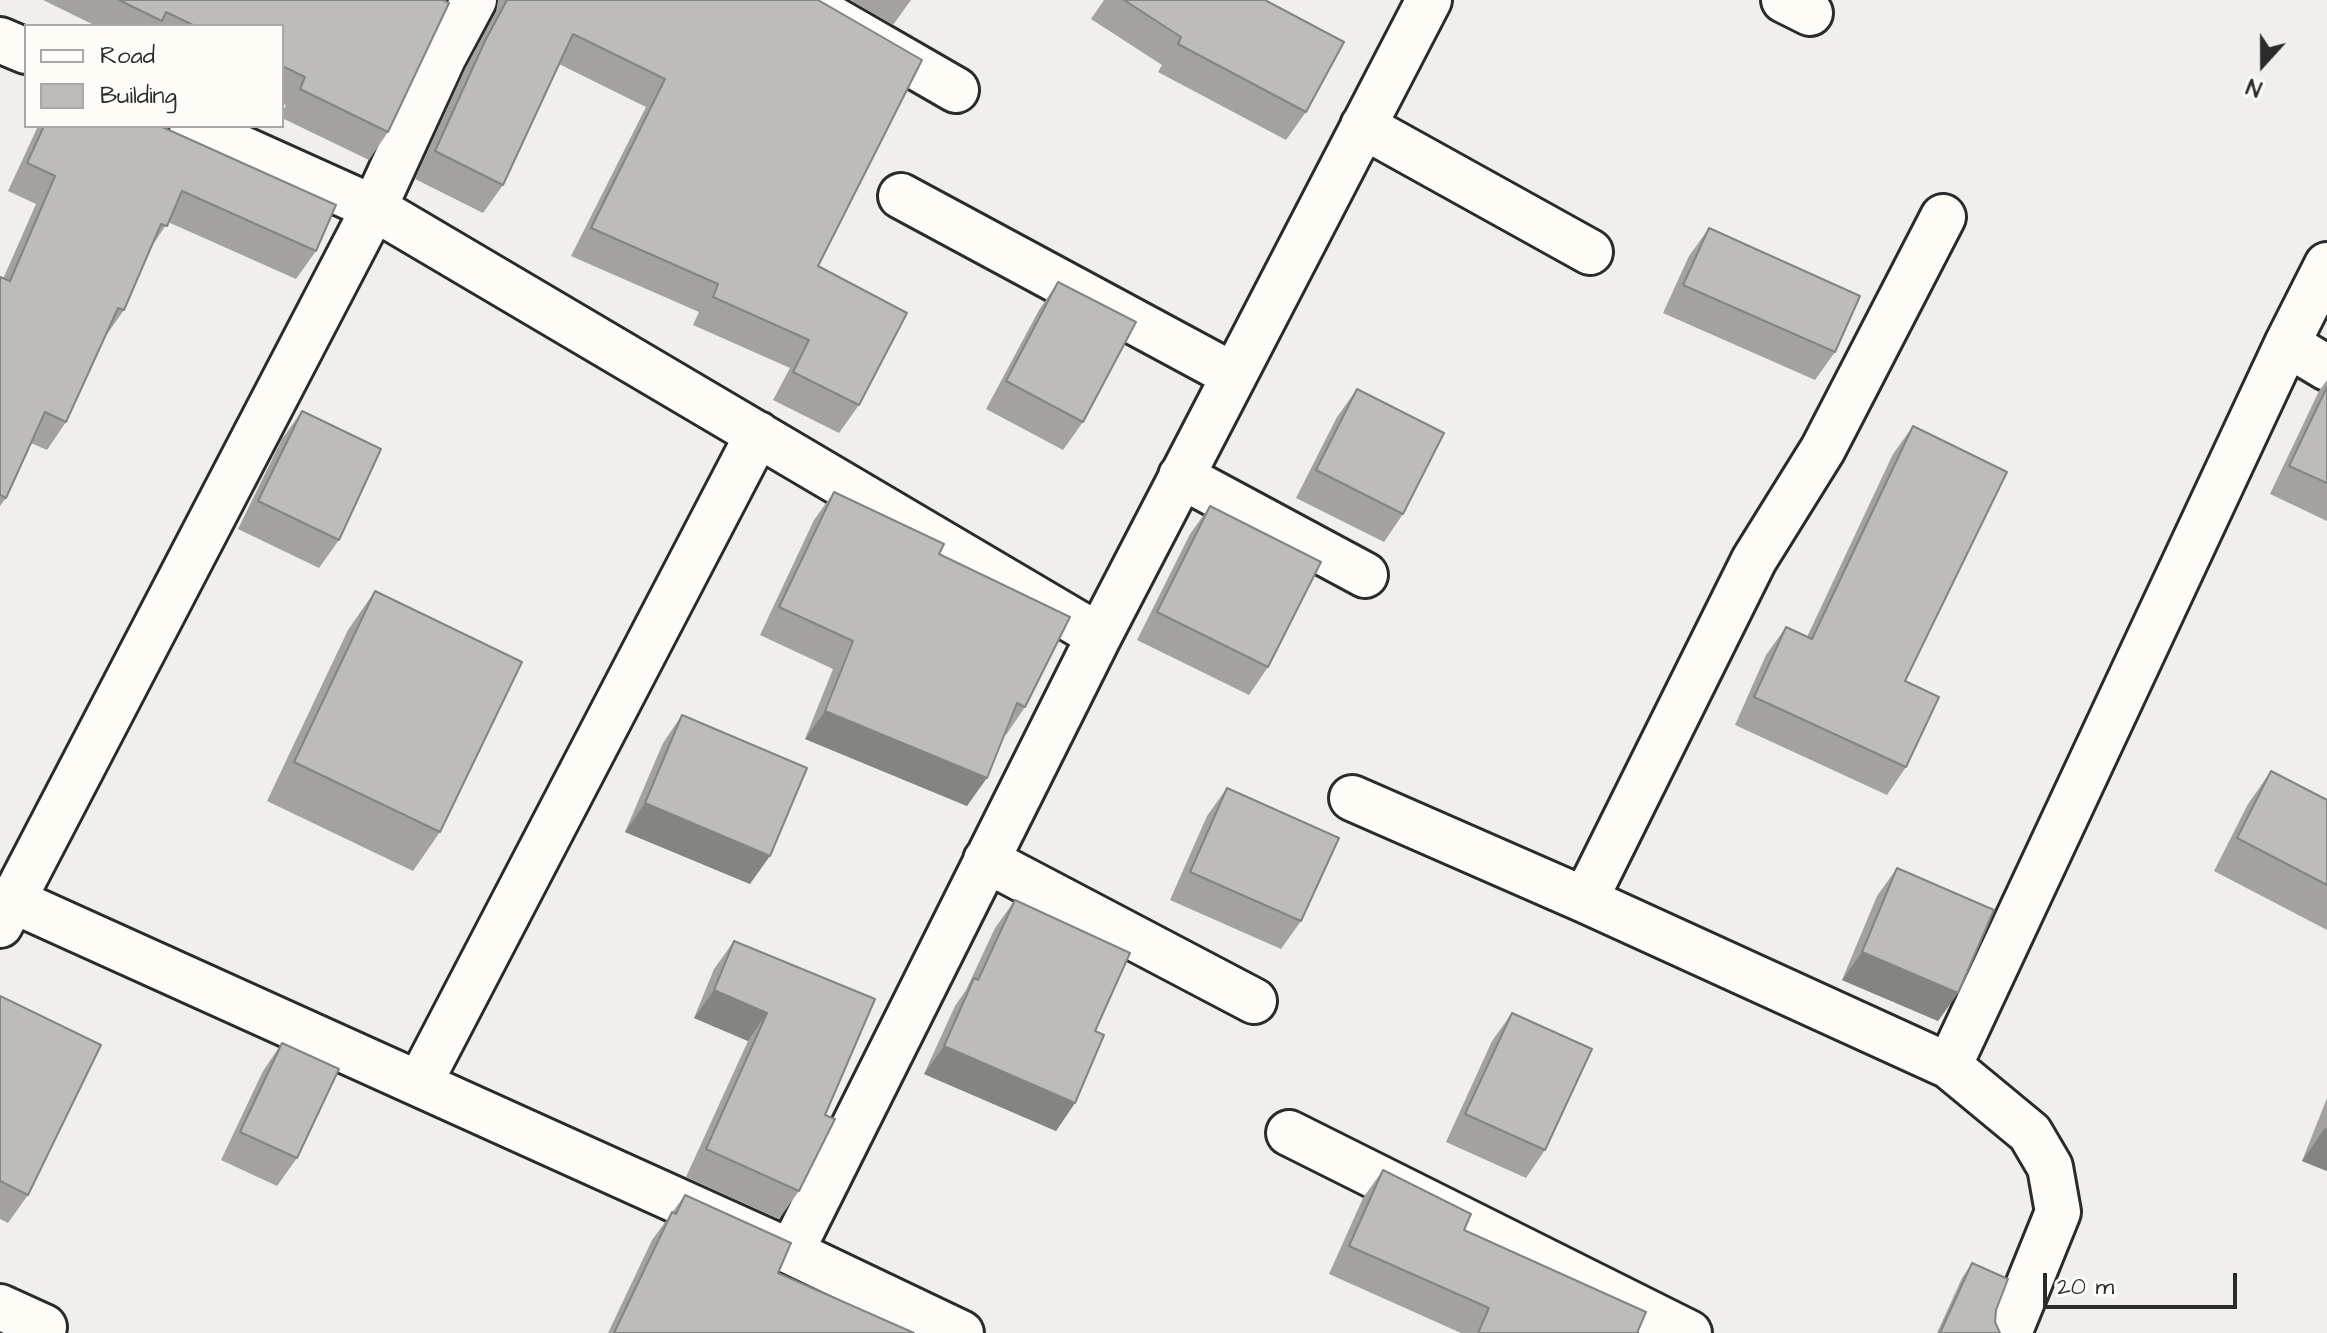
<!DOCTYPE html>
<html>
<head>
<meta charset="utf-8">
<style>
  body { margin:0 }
  #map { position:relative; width:2327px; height:1333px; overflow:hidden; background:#f0efeb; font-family:"Architects Daughter",sans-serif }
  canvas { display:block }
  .legend { position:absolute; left:24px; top:24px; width:260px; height:104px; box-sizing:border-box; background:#fdfcf7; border:2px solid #a9a8a5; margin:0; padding:10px 14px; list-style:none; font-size:24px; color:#2b2b2b }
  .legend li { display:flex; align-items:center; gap:16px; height:40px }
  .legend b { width:40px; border:2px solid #a9a8a5 }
  .north { position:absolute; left:2223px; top:24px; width:80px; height:80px; -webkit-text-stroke:6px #fdfcf7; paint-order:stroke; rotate:201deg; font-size:22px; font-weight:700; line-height:32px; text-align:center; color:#2b2b2b }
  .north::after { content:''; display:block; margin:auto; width:28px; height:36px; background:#2b2b2b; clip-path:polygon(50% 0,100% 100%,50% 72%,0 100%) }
  .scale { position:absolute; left:2043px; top:1273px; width:194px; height:36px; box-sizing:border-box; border:4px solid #2b2b2b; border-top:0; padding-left:10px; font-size:24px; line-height:28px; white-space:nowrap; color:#2b2b2b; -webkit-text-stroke:6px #fdfcf7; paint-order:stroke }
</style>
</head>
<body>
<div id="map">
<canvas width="2327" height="1333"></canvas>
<ul class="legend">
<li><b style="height:10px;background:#fdfcf7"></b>Road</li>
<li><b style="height:22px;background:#bdbcb8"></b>Building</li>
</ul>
<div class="north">N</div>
<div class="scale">20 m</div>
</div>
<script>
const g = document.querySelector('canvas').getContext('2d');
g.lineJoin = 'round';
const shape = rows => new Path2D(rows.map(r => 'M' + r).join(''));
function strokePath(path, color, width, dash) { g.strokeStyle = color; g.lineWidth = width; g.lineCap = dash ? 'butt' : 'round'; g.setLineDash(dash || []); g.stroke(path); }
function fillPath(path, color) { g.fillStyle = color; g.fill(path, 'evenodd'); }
const minor = shape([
  [800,0,956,90],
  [1784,0,1810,13],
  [0,40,26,51],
  [192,126,374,208,1099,636],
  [1363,126,1590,252],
  [901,196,1233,375],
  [2287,344,2327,368],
  [1181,476,1365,575],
  [1352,798,1585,900,1949,1066,2030,1133,2050,1167,2058,1212,2009,1333],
  [986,860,1254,1001],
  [1585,900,1754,560,1823,449,1943,217],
  [14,901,791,1252,961,1333],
  [0,925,374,208,443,58,474,0],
  [1949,1066,2287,344,2327,265],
  [419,1084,758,434],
  [1289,1133,1689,1333],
  [791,1252,1099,636,1429,0],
  [0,1307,44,1327]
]);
strokePath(minor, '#2b2b2b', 50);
strokePath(minor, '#fdfcf7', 44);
fillPath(shape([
  [43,0,443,0,388,132,369,160,282,118,282,113,286,105,282,104,282,26,96,26],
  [498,0,818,0,818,266,859,405,839,433,773,400,790,368,693,325,699,312,571,256,646,107,559,64,503,185,483,213,415,179,465,69,496,12],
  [850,0,911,0,893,25],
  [1104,0,1265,0,1306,112,1286,140,1158,72,1162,65,1091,19],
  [38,126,160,126,316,251,296,279,168,222,150,249,124,310,105,337,66,422,47,450,31,443,6,498,0,506,0,277,3,279,36,204,8,191],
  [1709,228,1835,352,1815,380,1663,313,1689,256],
  [1058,282,1083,422,1063,450,986,409,1039,310],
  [2327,380,2327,521,2270,494,2319,391],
  [1357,389,1403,514,1384,542,1296,498,1337,417],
  [302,411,339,540,319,568,238,529,282,439],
  [1913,426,1905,681,1906,767,1887,795,1735,725,1766,655,1786,627,1807,637,1893,454],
  [834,492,939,554,1025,707,1006,735,1004,734,967,806,805,739,833,669,760,635,814,520],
  [1210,506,1268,667,1249,695,1137,640,1190,534],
  [375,591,440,832,413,871,267,801,348,630],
  [682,715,750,884,625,832,663,743],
  [2271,771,2327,800,2327,930,2214,871,2248,804],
  [1227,788,1301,921,1281,949,1170,900,1207,816],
  [1897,868,1958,993,1938,1021,1842,980,1877,896],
  [1015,900,1095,1031,1075,1103,1056,1131,924,1074,955,1006,966,990,995,928],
  [734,941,825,1115,799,1191,779,1219,686,1177,748,1041,694,1018,714,969],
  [0,996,28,1195,8,1223,0,1219],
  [1512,1013,1545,1150,1526,1178,1446,1142,1492,1041],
  [282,1043,297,1158,277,1186,221,1160,263,1071],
  [2327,1098,2327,1171,2302,1161],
  [1383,1170,1464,1230,1637,1333,1461,1333,1329,1274,1363,1198],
  [685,1195,778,1273,914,1333,608,1333,652,1240],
  [1972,1263,1996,1310,1995,1322,2000,1333,1937,1333,1962,1278]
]), '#a3a29e');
fillPath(shape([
  [825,711,987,778,967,806,805,739],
  [645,803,770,856,750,884,625,832],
  [1862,952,1958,993,1938,1021,1842,980],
  [714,990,767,1013,748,1041,694,1018],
  [944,1046,1075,1103,1056,1131,924,1074],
  [2325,1128,2327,1129,2327,1171,2302,1161]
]), '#848481');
const building = shape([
  [119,0,443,0,449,3,388,132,300,89,305,77,282,66,282,26,195,26,166,12,162,21,119,0],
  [507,0,818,0,922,60,818,266,907,313,859,405,793,372,809,340,713,297,718,284,591,228,665,79,573,34,503,185,435,151,485,41,507,0],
  [1124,0,1265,0,1344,42,1306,112,1178,44,1181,37,1124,0],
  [44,126,160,126,336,205,316,251,182,191,167,226,161,224,124,310,118,308,66,422,45,412,6,498,0,495,0,277,10,281,55,176,27,163,44,126],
  [1709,228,1860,296,1835,352,1683,285,1709,228],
  [1058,282,1136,322,1083,422,1006,381,1058,282],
  [2327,387,2327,483,2289,466,2327,387],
  [1357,389,1444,433,1403,514,1316,470,1357,389],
  [302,411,381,449,339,540,258,501,302,411],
  [1913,426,2007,472,1905,681,1939,697,1906,767,1754,697,1786,627,1812,639,1913,426],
  [834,492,944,544,939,554,1070,617,1025,707,1017,703,987,778,825,711,853,641,779,607,834,492],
  [1210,506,1321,562,1268,667,1157,612,1210,506],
  [375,591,522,662,440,832,294,762,375,591],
  [682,715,807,768,770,856,645,803,682,715],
  [2271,771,2327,800,2327,885,2237,838,2271,771],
  [1227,788,1339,838,1301,921,1190,872,1227,788],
  [1897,868,1994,910,1958,993,1862,952,1897,868],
  [1015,900,1130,953,1095,1031,1104,1035,1075,1103,944,1046,974,978,978,980,1015,900],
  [734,941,875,999,825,1115,835,1119,799,1191,706,1149,767,1013,714,990,734,941],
  [0,996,101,1045,28,1195,0,1181,0,996],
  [1512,1013,1592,1049,1545,1150,1465,1114,1512,1013],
  [282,1043,339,1069,297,1158,240,1132,282,1043],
  [1383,1170,1471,1214,1464,1230,1646,1312,1637,1333,1478,1333,1489,1308,1349,1246,1383,1170],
  [685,1195,791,1243,778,1273,914,1333,614,1333,672,1212,676,1214,685,1195],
  [1972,1263,2008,1279,1996,1310,1995,1322,2000,1333,1940,1333,1972,1263]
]);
fillPath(building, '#bdbcb8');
strokePath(building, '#848481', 2);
</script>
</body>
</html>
